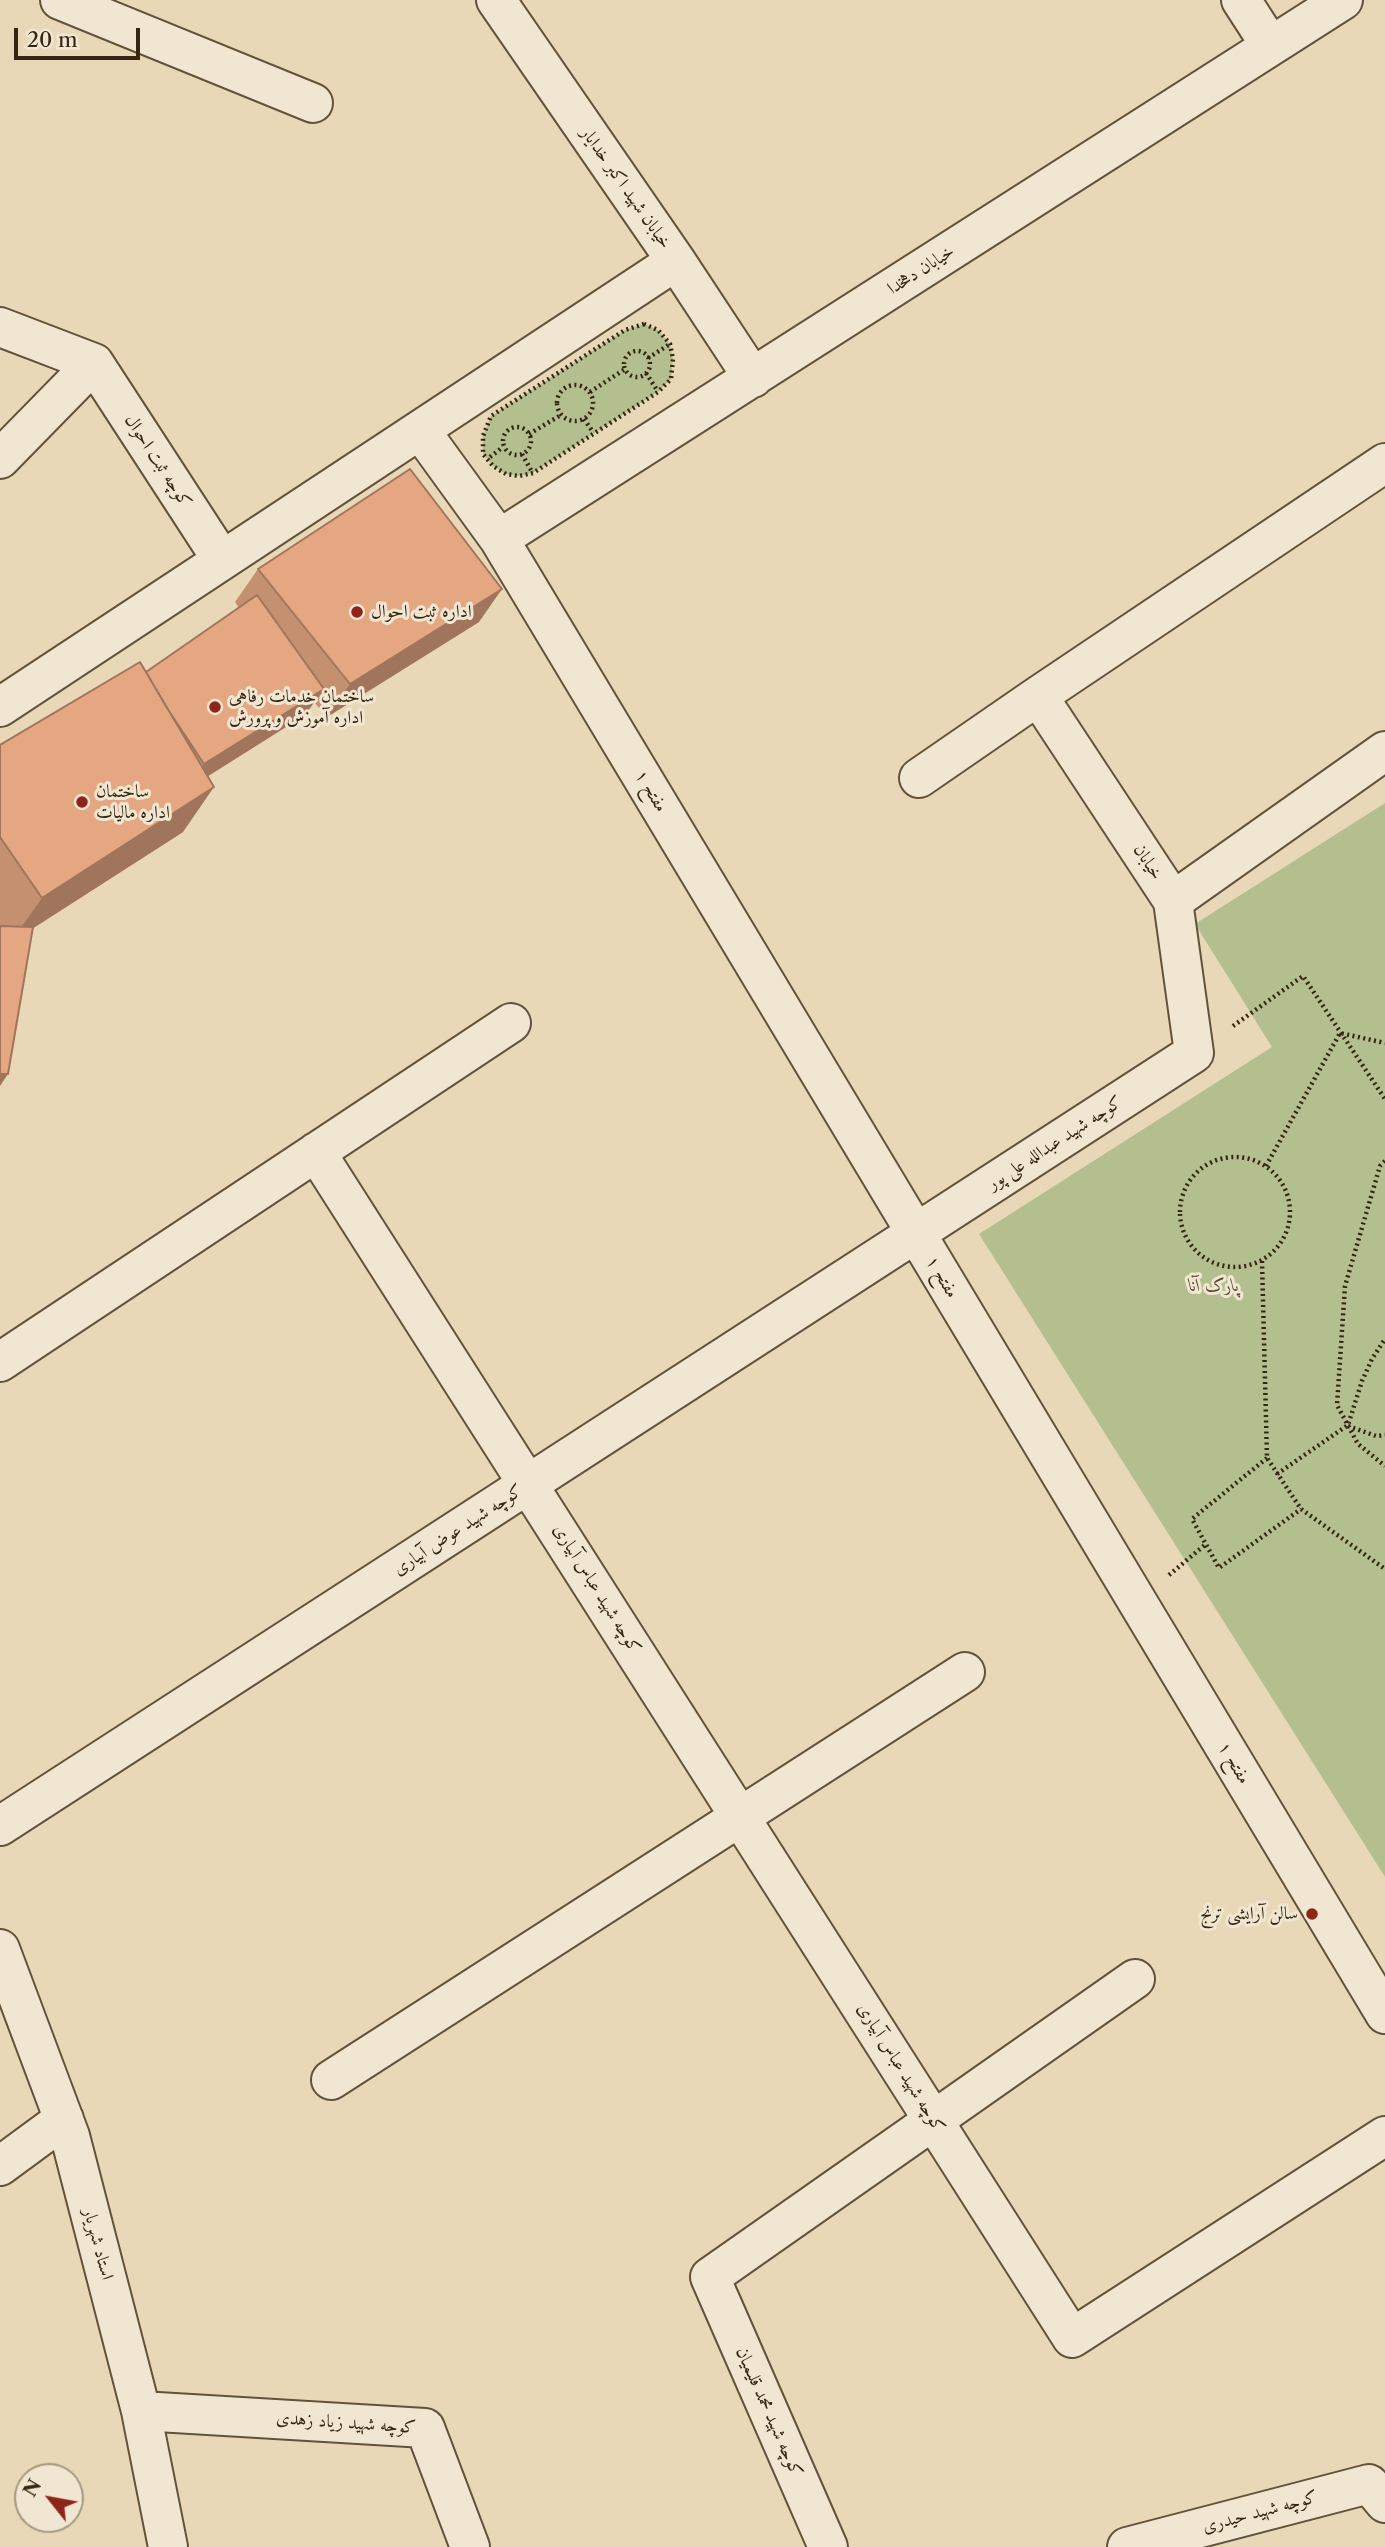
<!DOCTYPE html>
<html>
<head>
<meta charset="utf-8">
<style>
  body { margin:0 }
  #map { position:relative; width:1385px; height:2547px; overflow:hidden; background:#e9d8b8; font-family:"Libre Caslon Text",serif }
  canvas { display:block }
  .north { position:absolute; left:14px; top:2463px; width:70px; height:70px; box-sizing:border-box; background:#f1e6d1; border:2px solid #a69984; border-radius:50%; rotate:301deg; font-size:19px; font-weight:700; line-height:28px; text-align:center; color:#352611 }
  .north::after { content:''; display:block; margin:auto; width:24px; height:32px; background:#8f2418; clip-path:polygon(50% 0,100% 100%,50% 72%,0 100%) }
  .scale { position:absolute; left:14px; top:28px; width:126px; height:32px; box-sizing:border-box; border:4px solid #352611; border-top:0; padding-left:9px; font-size:21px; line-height:24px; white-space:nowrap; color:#352611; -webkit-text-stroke:5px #f1e6d1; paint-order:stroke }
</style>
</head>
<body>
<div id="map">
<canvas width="1385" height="2547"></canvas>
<div class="north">N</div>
<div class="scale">20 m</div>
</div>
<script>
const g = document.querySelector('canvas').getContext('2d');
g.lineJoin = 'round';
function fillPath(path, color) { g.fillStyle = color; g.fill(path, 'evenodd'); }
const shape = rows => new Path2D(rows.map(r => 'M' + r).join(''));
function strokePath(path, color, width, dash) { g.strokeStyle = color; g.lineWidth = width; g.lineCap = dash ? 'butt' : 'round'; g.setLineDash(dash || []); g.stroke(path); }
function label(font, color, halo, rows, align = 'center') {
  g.font = font + ' "Libre Caslon Text",Amiri,serif'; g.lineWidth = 6; g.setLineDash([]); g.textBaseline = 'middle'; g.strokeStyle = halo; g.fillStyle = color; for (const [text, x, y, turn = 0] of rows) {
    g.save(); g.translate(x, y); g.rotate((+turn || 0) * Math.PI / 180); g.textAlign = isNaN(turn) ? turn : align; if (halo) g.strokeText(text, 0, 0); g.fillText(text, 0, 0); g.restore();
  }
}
fillPath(shape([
  [644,324,658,330,670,344,673,359,671,379,658,392,533,473,519,476,506,474,493,466,483,454,483,436,491,416,625,330],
  [1385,803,1385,1877,979,1234,1272,1047,1195,924]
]), '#b4bf90');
const minor = shape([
  [60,0,313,103],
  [496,0,676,261,753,378],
  [1241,0,1270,45],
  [0,327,94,363,0,459],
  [94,363,222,560],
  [420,430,499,539,1385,2014],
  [499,539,1343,0],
  [0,707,676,261],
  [919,778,1038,696,1385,463],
  [1173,901,1385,751],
  [316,1152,1072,2338,1385,2136],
  [0,1362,511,1023],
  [0,1826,1194,1053,1173,901,1038,696],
  [0,1949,70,2136,141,2411,168,2547],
  [331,2080,965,1672],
  [0,2166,64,2119],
  [141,2411,425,2428,470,2547],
  [828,2547,710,2277,1135,1979],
  [1127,2547,1369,2484,1385,2503]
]);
strokePath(minor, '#62523b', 42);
strokePath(shape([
  [644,324,658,330,670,344,673,359,671,379,658,392,533,473,519,476,506,474,493,466,483,454,483,436,491,416,625,330,644,324],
  '624 364a13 13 0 1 1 26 0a13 13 0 1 1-26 0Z',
  [648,358,670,344],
  [646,373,657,390],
  '557 403a18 18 0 1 1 36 0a18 18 0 1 1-36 0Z',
  [590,392,625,369],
  [584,419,593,432],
  '503 441a14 14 0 1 1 28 0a14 14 0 1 1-28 0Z',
  [529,434,561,415],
  [522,454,532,472],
  [490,457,503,447],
  [1233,1026,1303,976,1385,1099],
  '1180 1212a55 55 0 1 1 110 0a55 55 0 1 1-110 0Z',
  [1385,1161,1380,1166,1345,1286,1337,1405,1358,1444,1385,1466],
  [1266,1166,1340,1033,1385,1043],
  [1262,1261,1267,1458,1301,1509,1385,1569],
  [1348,1426,1376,1436,1385,1435],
  [1267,1458,1192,1519,1219,1568,1301,1509],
  [1277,1474,1348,1425,1362,1381,1372,1359,1385,1339],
  [1169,1575,1206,1544]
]), '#352611', 4.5, [2, 3.5]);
strokePath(minor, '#f1e6d1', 38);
fillPath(shape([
  [258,569,479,622,327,717,314,702,305,715,208,776,183,832,32,929,0,1086,0,745,146,672,239,608,235,602]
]), '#c59070');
fillPath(shape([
  [502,589,479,622,327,717,350,684],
  [324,689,305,715,186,790,204,764],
  [214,787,183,832,10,943,42,898],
  [0,1074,8,1074,0,1086]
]), '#a0755b');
const building = shape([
  [410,469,502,589,350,684,258,569,410,469],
  [257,595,324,689,204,764,167,708,146,672,257,595],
  [140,662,214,787,42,898,0,837,0,745,140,662],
  [0,926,33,927,8,1074,0,1074,0,926]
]);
fillPath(building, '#e5a782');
strokePath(building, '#a0755b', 2);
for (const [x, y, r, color] of [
  [357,612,7,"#8f2418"],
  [215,707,7,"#8f2418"],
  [82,802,7,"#8f2418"],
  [1312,1914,7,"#8f2418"]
]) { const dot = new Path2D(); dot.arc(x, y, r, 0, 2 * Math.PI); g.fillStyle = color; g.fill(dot); strokePath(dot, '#f1e6d1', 2.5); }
label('18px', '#352611', '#f1e6d1', [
  ["خیابان شهید اکبر خدایار",626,188,55],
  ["خیابان دهخدا",921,270,-33],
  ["کوچه ثبت احوال",158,461,57],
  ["مفتح ۱",651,791,59],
  ["خیابان",1148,862,57],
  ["کوچه شهید عبدالله علی پور",1055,1143,-33],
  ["مفتح ۱",942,1277,59],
  ["کوچه شهید عوض آبیاری",458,1530,-33],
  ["کوچه شهید عباس آبیاری",597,1589,58],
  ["مفتح ۱",1234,1763,59],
  ["کوچه شهید عباس آبیاری",901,2068,58],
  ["استاد شهریار",98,2244,75],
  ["کوچه شهید محمد قلیمیان",769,2412,66],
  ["کوچه شهید زیاد زهدی",346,2423,4],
  ["کوچه شهید حیدری",1260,2512,-15]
]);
label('18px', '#352611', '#f1e6d1', [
  ["اداره ثبت احوال",371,612],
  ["ساختمان خدمات رفاهی",229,697],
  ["اداره آموزش و پرورش",229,718],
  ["ساختمان",96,792],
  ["اداره مالیات",96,813],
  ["سالن آرایشی ترنج",1298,1914,"right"]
], 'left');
label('italic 18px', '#554c31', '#f1e6d1', [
  ["پارک آنا",1214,1286]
]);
</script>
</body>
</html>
